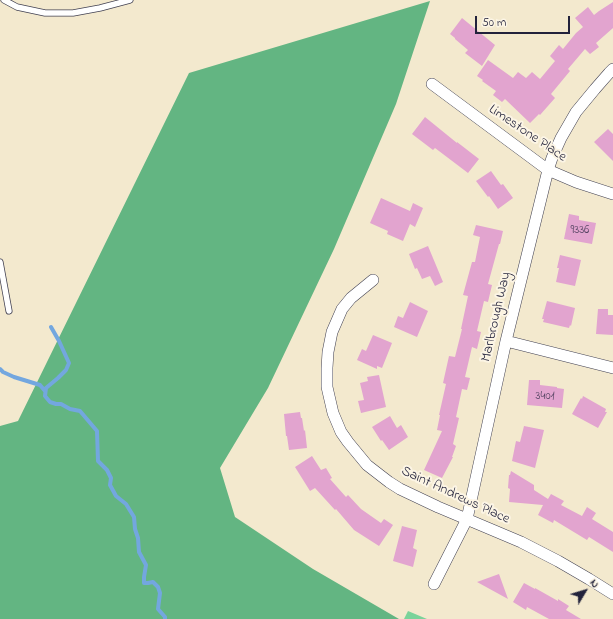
<!DOCTYPE html>
<html>
<head>
<meta charset="utf-8">
<style>
  body { margin:0 }
  #map { position:relative; width:613px; height:619px; overflow:hidden; background:#f3e9ce; font-family:"Indie Flower",sans-serif }
  canvas { display:block }
  .north { position:absolute; left:565px; top:571px; width:40px; height:40px; -webkit-text-stroke:3px #fcf5e5; paint-order:stroke; rotate:52deg; font-size:11px; font-weight:700; line-height:16px; text-align:center; color:#22223b }
  .north::after { content:''; display:block; margin:auto; width:14px; height:18px; background:#22223b; clip-path:polygon(50% 0,100% 100%,50% 72%,0 100%) }
  .scale { position:absolute; left:475px; top:16px; width:95px; height:18px; box-sizing:border-box; border:2px solid #22223b; border-top:0; padding-left:5px; font-size:12px; line-height:14px; white-space:nowrap; color:#22223b; -webkit-text-stroke:3px #fcf5e5; paint-order:stroke }
</style>
</head>
<body>
<div id="map">
<canvas width="613" height="619"></canvas>
<div class="north">N</div>
<div class="scale">50 m</div>
</div>
<script>
const g = document.querySelector('canvas').getContext('2d');
g.lineJoin = 'round';
function fillPath(path, color) { g.fillStyle = color; g.fill(path, 'evenodd'); }
const shape = rows => new Path2D(rows.map(r => 'M' + r).join(''));
function strokePath(path, color, width, dash) { g.strokeStyle = color; g.lineWidth = width; g.lineCap = dash ? 'butt' : 'round'; g.setLineDash(dash || []); g.stroke(path); }
function label(font, color, halo, rows, align = 'center') {
  g.font = font + ' "Indie Flower",sans-serif'; g.lineWidth = 4; g.setLineDash([]); g.textBaseline = 'middle'; g.strokeStyle = halo; g.fillStyle = color; for (const [text, x, y, turn = 0] of rows) {
    g.save(); g.translate(x, y); g.rotate((+turn || 0) * Math.PI / 180); g.textAlign = isNaN(turn) ? turn : align; if (halo) g.strokeText(text, 0, 0); g.fillText(text, 0, 0); g.restore();
  }
}
fillPath(shape([
  [408,611,427,619,404,619]
]), '#7ad39a');
fillPath(shape([
  [430,1,396,104,334,249,268,388,220,468,235,517,313,569,399,619,0,619,0,426,18,421,189,73]
]), '#63b582');
strokePath(shape([
  [51,327,59,341,69,363,66,370,58,378,46,388,45,396,50,402,56,404,61,404,70,409,80,411,97,431,98,461,107,470,111,478,110,485,116,496,126,504,134,517,135,529,138,538,139,552,146,565,144,577,144,583,148,583,153,582,158,587,160,593,158,609,165,617,165,619],
  [0,369,3,372,14,377,40,385,45,391]
]), '#73a7df', 4);
fillPath(shape([
  [613,2,613,28,596,43,599,47,590,54,585,49,568,69,570,71,551,94,555,98,540,115,539,114,530,123,505,99,502,102,493,95,496,91,482,81,483,80,477,76,488,60,513,78,518,72,526,78,532,72,540,79,555,61,550,56,559,45,563,49,576,33,583,27,575,18,588,7,594,15,599,11],
  [462,18,495,45,482,66,465,53,468,50,455,39,455,38,450,34],
  [425,117,457,143,457,142,479,159,468,173,435,148,433,150,412,134],
  [608,129,613,134,613,161,594,142],
  [491,171,501,185,503,184,513,198,498,209,489,196,488,197,476,181],
  [381,198,410,211,413,203,423,208,415,227,410,224,403,241,387,234,388,231,370,223],
  [569,214,579,216,579,220,596,223,592,244,564,239],
  [476,225,503,231,500,244,499,244,488,284,492,285,488,302,484,301,477,331,481,332,477,349,472,347,465,377,470,378,467,390,462,389,456,417,459,418,453,444,456,446,452,457,453,457,442,478,424,470,442,431,437,430,440,415,439,415,446,384,443,383,449,356,455,357,462,329,461,329,468,296,463,295,472,262,475,262,480,237,473,235],
  [428,246,443,282,435,286,430,276,422,279,417,268,415,269,409,254],
  [560,255,581,260,575,286,556,282,559,268,557,268],
  [547,301,575,308,571,326,570,325,569,328,543,322,544,319,542,319],
  [410,302,428,311,417,337,394,327,398,316,403,318],
  [598,309,608,309,608,315,613,315,613,335,596,334],
  [373,335,392,343,382,368,377,366,377,369,357,360,362,349,366,351],
  [379,375,386,407,361,413,358,401,364,400,360,383,368,381,367,377],
  [529,380,540,380,540,385,557,387,557,388,564,389,562,408,527,405],
  [583,396,606,409,605,412,607,412,598,428,572,414,581,398,582,399],
  [300,412,301,418,302,418,304,431,305,430,307,448,289,450,287,436,286,436,284,414],
  [390,416,397,428,401,425,408,437,389,450,382,440,381,441,372,427],
  [524,426,544,430,535,468,512,461,516,441,520,442],
  [312,456,321,470,326,468,332,478,330,479,346,497,348,495,361,509,381,523,384,519,393,525,379,546,354,530,336,509,335,510,315,488,310,491,295,467],
  [511,471,534,485,534,490,548,499,551,494,564,501,561,505,582,516,587,507,596,513,592,519,613,532,613,552,589,537,587,540,554,520,553,523,538,515,543,505,509,502,510,489,508,488,509,475,510,475],
  [402,526,417,530,413,548,417,550,413,567,393,561],
  [499,574,508,599,477,582],
  [524,583,535,589,535,588,558,601,558,599,569,606,566,610,581,619,549,619,527,607,526,610,513,602]
]), '#e2a4cf');
const lane = shape([
  [4,0,17,7,45,13,73,13,100,8,130,0],
  [0,262,9,311]
]);
const street = shape([
  [432,84,548,170,576,182,613,194],
  [373,280,351,298,342,309,332,332,328,352,327,368,327,387,333,413,341,432,348,442,367,465,389,482,400,489,438,507,521,542,558,561,589,579,613,594],
  [506,341,613,368],
  [434,584,467,519,506,341,548,170,552,158,561,138,576,112,595,89,609,73,613,69]
]);
strokePath(lane, '#414051', 7);
strokePath(street, '#414051', 12);
strokePath(lane, '#fff', 5.5);
strokePath(street, '#fff', 11);
label('12px', '#524260', null, [
  ["9336",580,231],
  ["3401",545,397]
]);
label('14px', '#22223b', '#fcf5e5', [
  ["Limestone Place",527,134,34],
  ["Marlbrough Way",497,317,-77],
  ["Saint Andrews Place",455,496,25]
]);
</script>
</body>
</html>
